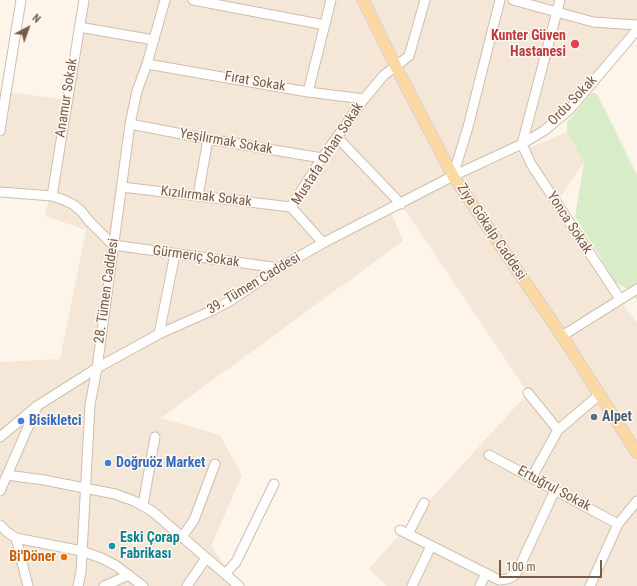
<!DOCTYPE html>
<html>
<head>
<meta charset="utf-8">
<style>
  body { margin:0 }
  #map { position:relative; width:637px; height:586px; overflow:hidden; background:#fdf5ea; font-family:"Roboto Condensed",sans-serif }
  canvas { display:block }
  .north { position:absolute; left:8px; top:8px; width:40px; height:40px; -webkit-text-stroke:3px #fff9f1; paint-order:stroke; rotate:41deg; font-size:11px; font-weight:700; line-height:16px; text-align:center; color:#795b4c }
  .north::after { content:''; display:block; margin:auto; width:14px; height:18px; background:#795b4c; clip-path:polygon(50% 0,100% 100%,50% 72%,0 100%) }
  .scale { position:absolute; left:499px; top:560px; width:103px; height:18px; box-sizing:border-box; border:2px solid #795b4c; border-top:0; padding-left:5px; font-size:12px; line-height:14px; white-space:nowrap; color:#795b4c; -webkit-text-stroke:3px #fff9f1; paint-order:stroke }
</style>
</head>
<body>
<div id="map">
<canvas width="637" height="586"></canvas>
<div class="north">N</div>
<div class="scale">100 m</div>
</div>
<script>
const g = document.querySelector('canvas').getContext('2d');
g.lineJoin = 'round';
function fillPath(path, color) { g.fillStyle = color; g.fill(path, 'evenodd'); }
const shape = rows => new Path2D(rows.map(r => 'M' + r).join(''));
function strokePath(path, color, width, dash) { g.strokeStyle = color; g.lineWidth = width; g.lineCap = dash ? 'butt' : 'round'; g.setLineDash(dash || []); g.stroke(path); }
function label(font, color, halo, rows, align = 'center') {
  g.font = font + ' "Roboto Condensed",sans-serif'; g.lineWidth = 3; g.setLineDash([]); g.textBaseline = 'middle'; g.strokeStyle = halo; g.fillStyle = color; for (const [text, x, y, turn = 0] of rows) {
    g.save(); g.translate(x, y); g.rotate((+turn || 0) * Math.PI / 180); g.textAlign = isNaN(turn) ? turn : align; if (halo) g.strokeText(text, 0, 0); g.fillText(text, 0, 0); g.restore();
  }
}
fillPath(shape([
  [85,0,637,0,637,32,556,121,407,201,567,132,584,162,556,204,629,313,637,322,637,586,387,586,369,569,419,512,528,393,401,204,390,209,403,241,161,418,220,435,242,475,211,546,240,586,0,586,0,362,60,359,86,230,45,216,49,197,0,192,0,91,67,100]
]), '#f5e7d8');
fillPath(shape([
  [594,93,597,94,637,175,637,300,631,291,615,282,575,216,584,162,567,132,567,123,590,94]
]), '#d7ecc7');
const minor = shape([
  [193,0,325,25],
  [513,0,593,22,637,25],
  [560,0,522,144,531,164,620,299],
  [79,27,154,40],
  [147,64,308,92,364,99],
  [308,92,331,0],
  [0,107,3,111,0,131],
  [3,111,21,0],
  [130,124,208,139,322,158],
  [337,137,401,204],
  [453,176,468,127,500,0],
  [122,187,291,207],
  [0,192,52,196,64,200,74,205,82,212,89,221,113,245],
  [52,196,84,0],
  [198,196,208,139],
  [291,207,322,158,364,99,384,75,409,56,425,0],
  [291,207,323,243],
  [113,245,279,268],
  [159,334,175,254],
  [562,336,637,289],
  [528,393,558,430],
  [0,437,37,406,97,368,159,334,211,311,230,301,279,268,323,243,453,176,522,144,545,130,570,109,637,30],
  [489,455,618,524],
  [7,475,44,480,115,494,134,501,152,511,239,586],
  [532,477,558,430,599,395],
  [0,491,36,409],
  [143,505,155,437],
  [0,525,7,532,16,538,82,551,101,558,115,565,143,586],
  [400,530,499,580,507,579,514,576,518,570,555,490],
  [408,534,424,503],
  [182,537,194,520,215,464],
  [16,538,28,586],
  [225,574,236,562,274,484],
  [78,586,81,572,90,405,97,368,130,124,137,91,147,64,165,0],
  [104,586,129,575],
  [187,586,206,558],
  [412,586,431,546],
  [480,586,486,573],
  [590,586,618,524,637,501]
]);
const major = shape([
  [363,0,396,67,453,176,562,336,637,453]
]);
strokePath(minor, '#d0bdae', 11);
strokePath(major, '#d9d1cd', 13);
strokePath(minor, '#fff', 9);
strokePath(major, '#fcd8a2', 11);
for (const [x, y, r, color] of [
  [575,44,5,"#e0444e"],
  [594,417,4,"#5c6f8a"],
  [21,421,4,"#3f7fe0"],
  [108,463,4,"#3f7fe0"],
  [112,546,4,"#0f9aa8"],
  [64,557,4,"#e8710a"]
]) { const dot = new Path2D(); dot.arc(x, y, r, 0, 2 * Math.PI); g.fillStyle = color; g.fill(dot); strokePath(dot, '#fff9f1', 1.5); }
label('bold 14px', '#be3a42', '#fff9f1', [
  ["Kunter Güven",566,36],
  ["Hastanesi",566,52]
], 'right');
label('14px', '#795b4c', '#fff9f1', [
  ["Fırat Sokak",255,82,10],
  ["Anamur Sokak",67,98,-81],
  ["Ordu Sokak",573,101,-46],
  ["Yeşilırmak Sokak",226,142,10],
  ["Mustafa Orhan Sokak",328,154,-57],
  ["Kızılırmak Sokak",206,197,7],
  ["Yonca Sokak",569,223,57],
  ["Ziya Gökalp Caddesi",491,232,56],
  ["Gürmeriç Sokak",196,257,8],
  ["39. Tümen Caddesi",254,284,-31],
  ["28. Tümen Caddesi",107,291,-82],
  ["Ertuğrul Sokak",554,489,28]
]);
label('bold 14px', '#4e5e75', '#fff9f1', [
  ["Alpet",602,417]
], 'left');
label('bold 14px', '#366cbe', '#fff9f1', [
  ["Bisikletci",29,421],
  ["Doğruöz Market",116,463]
], 'left');
label('bold 14px', '#0d838f', '#fff9f1', [
  ["Eski Çorap",120,538],
  ["Fabrikası",120,554]
], 'left');
label('bold 14px', '#c56008', '#fff9f1', [
  ["Bi'Döner",56,557]
], 'right');
</script>
</body>
</html>
